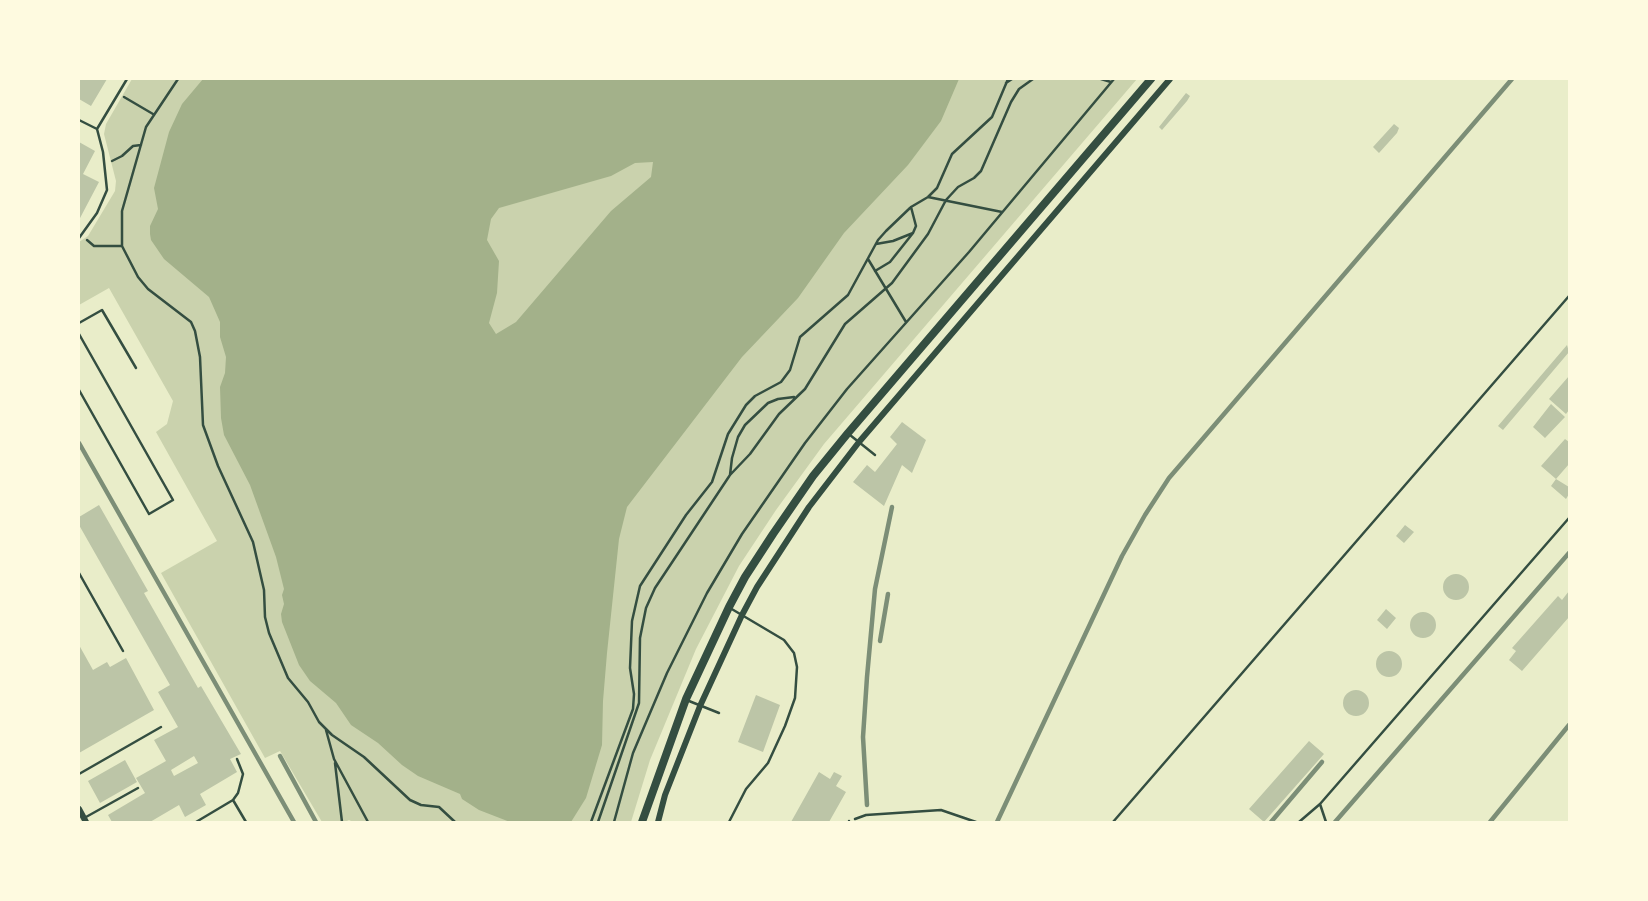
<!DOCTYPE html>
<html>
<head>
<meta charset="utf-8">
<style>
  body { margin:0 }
  #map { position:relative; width:1648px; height:901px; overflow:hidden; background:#e9edc9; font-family:Commissioner,sans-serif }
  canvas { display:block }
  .frame { position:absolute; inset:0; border:80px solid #fefae0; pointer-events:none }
</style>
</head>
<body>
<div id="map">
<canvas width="1648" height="901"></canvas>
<div class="frame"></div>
</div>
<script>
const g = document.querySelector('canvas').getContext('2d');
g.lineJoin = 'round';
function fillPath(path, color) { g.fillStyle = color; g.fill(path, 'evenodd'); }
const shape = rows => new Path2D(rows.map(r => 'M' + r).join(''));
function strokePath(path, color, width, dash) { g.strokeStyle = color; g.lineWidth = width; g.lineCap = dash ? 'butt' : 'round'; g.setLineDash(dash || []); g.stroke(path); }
fillPath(shape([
  [132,79,1137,79,824,444,776,510,739,566,696,649,650,760,631,822,353,822,349,820,345,822,322,822,280,751,265,758,161,573,217,541,156,432,167,424,173,401,109,288,79,305,79,242,88,236,115,191,116,181,104,134,106,124]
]), '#cad2ad');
fillPath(shape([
  [203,79,959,79,941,121,908,165,844,233,798,298,742,357,627,507,619,539,607,653,603,701,602,745,586,798,571,822,510,822,479,810,462,799,460,794,418,776,402,765,378,743,351,725,336,703,310,681,299,665,282,622,281,614,284,604,282,595,284,589,276,557,250,485,224,435,221,418,220,387,225,373,226,357,220,337,220,322,209,297,164,259,151,240,150,234,150,226,158,209,154,188,169,132,182,104],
  [653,162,651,177,611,211,516,322,496,334,489,323,497,293,499,261,487,240,491,219,499,208,611,176,635,163]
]), '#a3b18a');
fillPath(shape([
  [79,79,107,79,91,106,79,99],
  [1186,93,1190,96,1187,101,1162,130,1159,127],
  [1394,124,1399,128,1397,133,1379,153,1373,147],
  [79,142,95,151,83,174,99,182,79,220],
  [1567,345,1569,352,1503,430,1498,426],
  [1569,376,1569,410,1566,414,1549,399],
  [1551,404,1565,417,1545,438,1533,427],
  [902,422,926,440,912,473,902,465,884,506,853,482,867,465,875,472,897,444,890,437],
  [1565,439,1569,442,1569,464,1556,479,1541,466],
  [1556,479,1569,487,1569,494,1566,499,1551,486],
  [99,505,148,591,144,593,198,688,201,686,241,754,230,759,237,772,200,794,206,805,185,817,179,805,150,822,112,822,108,815,145,793,136,778,166,761,154,740,178,727,158,692,170,685,79,525,79,517],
  [194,756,198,763,174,776,171,770],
  [1405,525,1414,532,1404,543,1396,536],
  '1443 587a13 13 0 1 1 26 0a13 13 0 1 1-26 0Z',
  [1569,591,1569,617,1522,671,1509,660,1516,651,1512,648,1558,596,1562,600],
  [1386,609,1396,618,1387,629,1377,620],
  '1410 625a13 13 0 1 1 26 0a13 13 0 1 1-26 0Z',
  [79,645,93,670,107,662,110,667,126,658,154,710,79,753],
  '1376 664a13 13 0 1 1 26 0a13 13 0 1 1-26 0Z',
  '1343 703a13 13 0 1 1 26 0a13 13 0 1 1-26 0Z',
  [756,695,780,705,763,752,738,742],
  [1309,741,1324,754,1264,822,1249,809],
  [125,760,137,782,100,803,88,781],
  [819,772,830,779,834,772,842,776,836,786,846,792,829,822,791,822]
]), '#bcc5a7');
strokePath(shape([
  [178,79,146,127,122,211,122,246,138,277,148,289,191,322,195,331,200,357,203,425,218,466,253,542,264,590,265,617,269,633,288,678,308,702,319,722,332,735,364,757,410,800,421,805,439,807,455,822],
  [1101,79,1111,82],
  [1006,83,1012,79],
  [124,97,153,114],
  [112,161,122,156,133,146,141,145],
  [928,197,1002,212],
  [87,240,94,246,122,246],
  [876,244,893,241,913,233],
  [868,259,906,322],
  [875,271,890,262,913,233,916,226,911,207],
  [730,475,732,458,738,437,745,425,768,403,778,399,794,397],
  [326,730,334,759,368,822],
  [335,763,342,822],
  [855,819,866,815,941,810,976,822],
  [591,822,633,709,634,694,630,668,632,621,640,586,686,515,712,482,728,434,746,405,755,396,781,382,790,370,800,337,848,295,878,240,886,231,911,207,928,197,937,188,952,154,992,117,1008,79],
  [598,822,639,703,640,638,646,608,655,588,730,475,750,454,779,414,805,389,845,324,892,283,928,234,946,200,958,187,974,178,981,171,1011,102,1019,89,1033,79],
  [614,822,633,753,667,673,707,593,742,534,805,443,847,389,969,252,1114,79],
  [1113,822,1569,296]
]), '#344e41', 2.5);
strokePath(shape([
  [79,120,97,129],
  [79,238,97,213,107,190,103,152,97,129,127,79],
  [79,323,102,310,136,368],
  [79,334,173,500,149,514,79,390],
  [850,435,875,455],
  [79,573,123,651],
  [689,701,719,713],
  [79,774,161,727],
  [233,800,246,822],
  [86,817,138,788],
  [196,822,233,800,238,793,243,774,237,759],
  [729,822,746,789,768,763,785,726,795,698,797,667,794,653,784,640,730,608],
  [849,822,849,821],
  [1299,822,1320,804],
  [1326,822,1320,804,1569,518]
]), '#344e41', 2.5);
strokePath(shape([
  [79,809,86,822],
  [658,822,665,795,700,706,742,615,757,587,809,507,859,442,1170,79]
]), '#344e41', 6);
strokePath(shape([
  [642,822,686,699,729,607,745,577,773,534,813,476,848,433,1151,79]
]), '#344e41', 8);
strokePath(shape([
  [79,443,294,822],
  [880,641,888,594],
  [280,756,316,822],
  [867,805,863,737,867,677,875,589,892,507],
  [997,822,1122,556,1145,515,1169,478,1512,79],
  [1271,822,1322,762],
  [1335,822,1569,553],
  [1490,822,1569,725]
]), '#7c8e77', 4.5);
</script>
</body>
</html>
